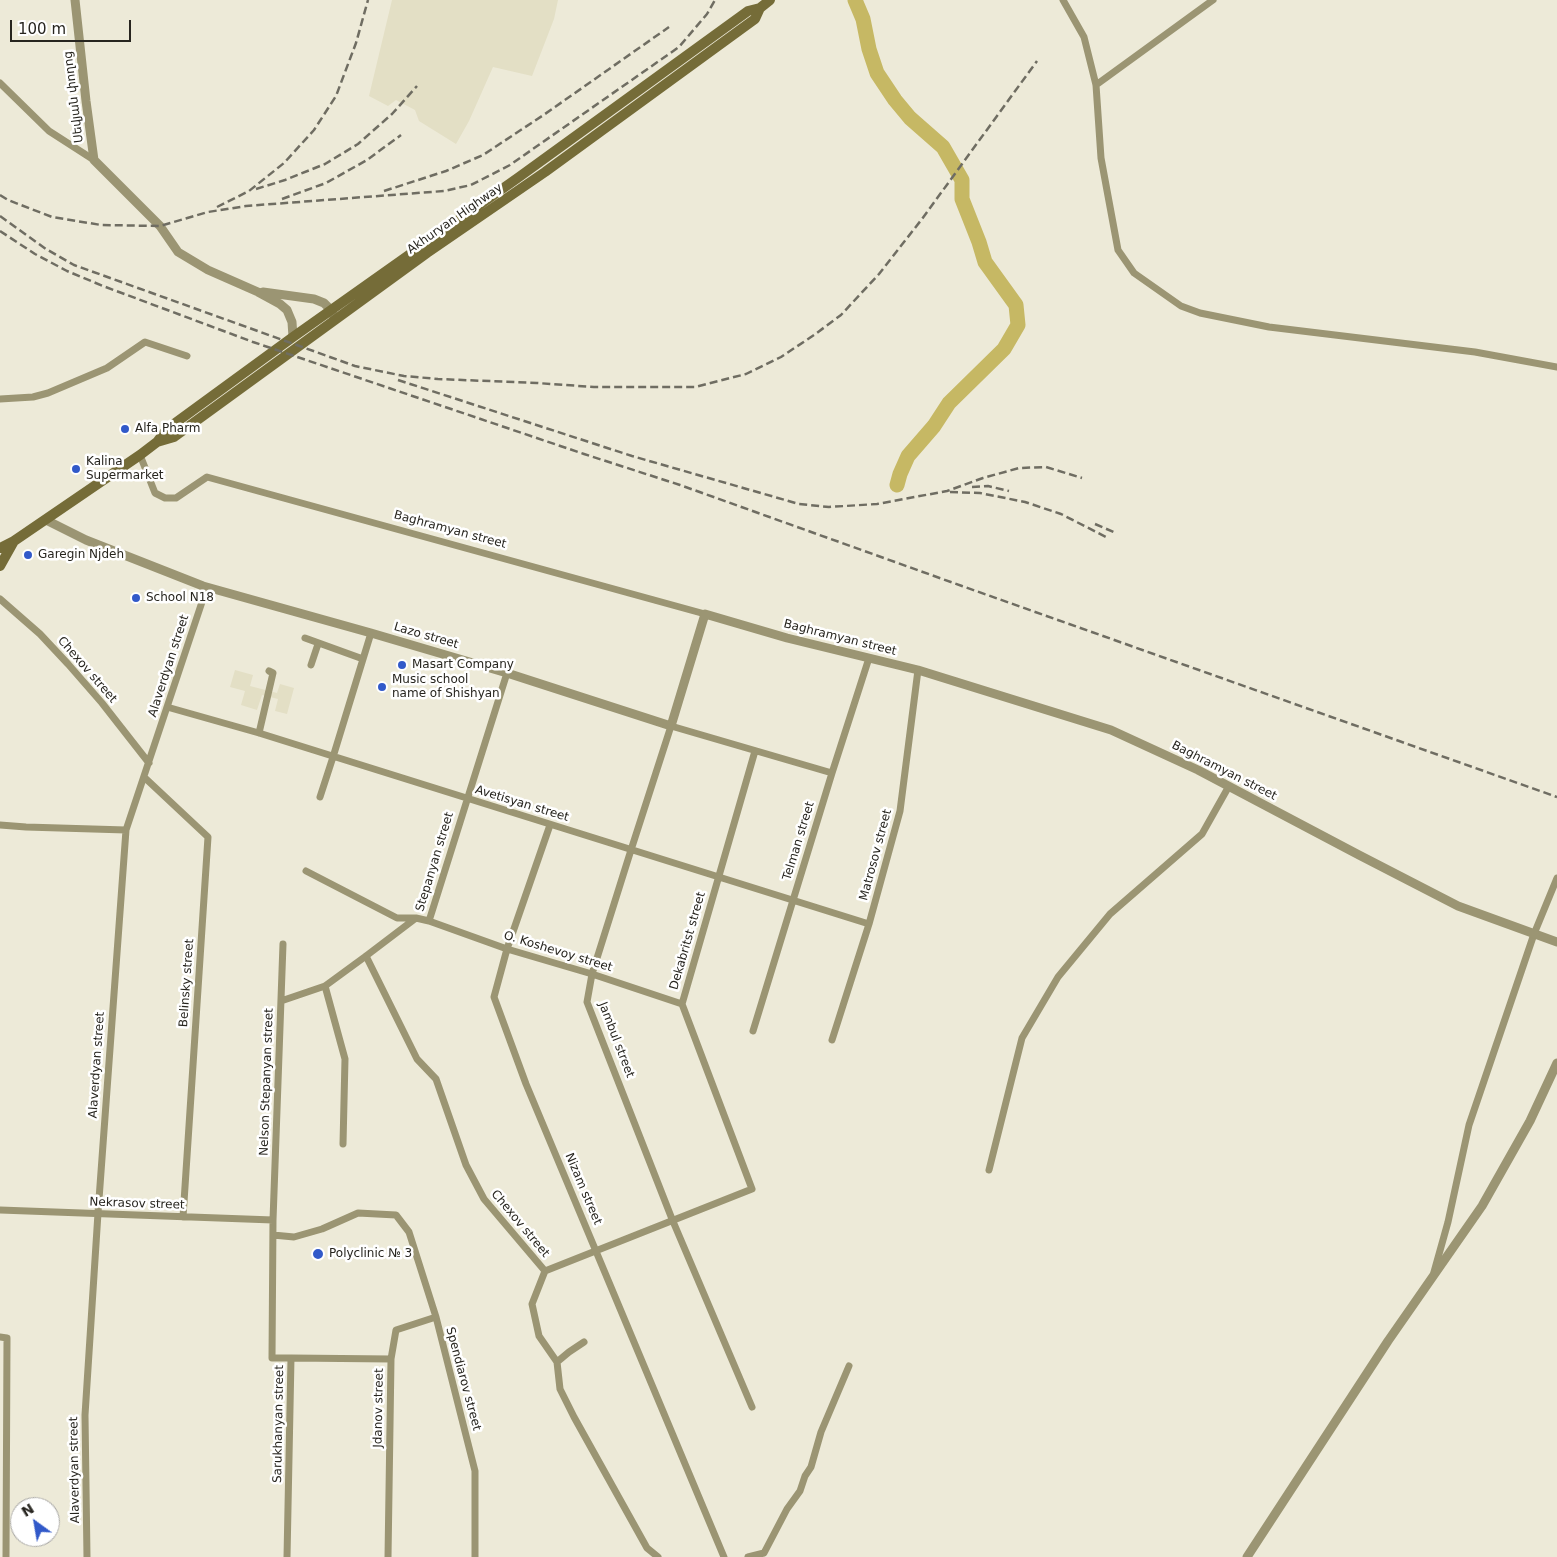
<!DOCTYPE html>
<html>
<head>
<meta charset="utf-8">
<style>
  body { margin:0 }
  #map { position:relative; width:1557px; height:1557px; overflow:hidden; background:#edead8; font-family:"DejaVu Sans",sans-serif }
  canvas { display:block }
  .north { position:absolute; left:10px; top:1497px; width:50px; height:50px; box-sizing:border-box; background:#fff; border:1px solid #a9a8a5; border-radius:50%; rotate:328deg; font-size:14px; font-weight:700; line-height:20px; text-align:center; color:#27251f }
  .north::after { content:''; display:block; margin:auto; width:18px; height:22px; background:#3159c9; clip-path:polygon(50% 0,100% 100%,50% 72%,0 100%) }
  .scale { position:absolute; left:10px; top:20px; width:121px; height:22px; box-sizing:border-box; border:2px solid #27251f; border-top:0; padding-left:6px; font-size:15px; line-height:18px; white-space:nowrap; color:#27251f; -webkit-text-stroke:4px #fff; paint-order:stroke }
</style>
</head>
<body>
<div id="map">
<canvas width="1557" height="1557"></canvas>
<div class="north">N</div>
<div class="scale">100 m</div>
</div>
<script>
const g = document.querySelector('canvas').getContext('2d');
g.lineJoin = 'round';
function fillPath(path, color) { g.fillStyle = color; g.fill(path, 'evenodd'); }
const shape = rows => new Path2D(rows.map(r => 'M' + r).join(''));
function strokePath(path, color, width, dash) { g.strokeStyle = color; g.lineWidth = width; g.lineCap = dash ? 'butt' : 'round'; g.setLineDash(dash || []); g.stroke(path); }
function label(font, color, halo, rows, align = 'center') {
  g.font = font + ' "DejaVu Sans","Noto Sans Armenian",sans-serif'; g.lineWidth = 5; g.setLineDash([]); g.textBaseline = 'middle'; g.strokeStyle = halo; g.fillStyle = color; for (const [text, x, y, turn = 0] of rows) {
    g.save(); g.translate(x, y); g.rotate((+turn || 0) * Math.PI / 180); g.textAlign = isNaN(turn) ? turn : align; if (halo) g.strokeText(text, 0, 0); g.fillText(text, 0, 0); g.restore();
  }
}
fillPath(shape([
  [392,0,558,0,554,19,532,76,493,67,469,121,456,144,419,121,415,110,396,100,388,106,369,96],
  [235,670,253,675,250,686,277,693,280,684,294,688,287,714,275,711,278,699,262,695,257,710,241,705,245,691,230,687]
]), '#e3dfc5');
strokePath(shape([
  [855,0,863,19,869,49,877,73,895,100,910,118,943,147,962,180,962,199,979,242,985,262,1016,305,1018,325,1004,349,949,403,934,426,908,456,900,474,897,485]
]), '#c6b864', 15);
strokePath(shape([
  [1063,0,1084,37,1096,85,1101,158,1118,250,1134,273,1181,306,1200,313,1269,327,1475,352,1557,367],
  [0,83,49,131,94,160],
  [1096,85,1213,0],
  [0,399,33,397,48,393,107,368,145,342,187,356],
  [140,455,155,493,165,498,176,498,207,477,705,614],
  [0,599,40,634,68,664,102,703,149,763],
  [305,638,363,659],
  [311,665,318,644],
  [167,707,259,733,869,924],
  [259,733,273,673,269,671],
  [144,777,208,837,183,1217],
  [320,797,333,757,371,633],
  [0,825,26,827,126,830],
  [550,825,507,949,494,997,526,1084,724,1557],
  [306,871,397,918,416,918],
  [429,921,507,949,592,974,682,1004],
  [283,944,273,1220,272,1358,291,1358,287,1557],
  [366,956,417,1059,436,1079,466,1165,484,1199,545,1271],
  [325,986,345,1059,343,1144],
  [281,1001,325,986,366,956,416,918,429,921,507,673],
  [753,1031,832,773,869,658],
  [832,1040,869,924,900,811,918,670],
  [989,1170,1022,1038,1058,977,1110,914,1202,834,1229,786],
  [0,1210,273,1220],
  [273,1235,294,1237,322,1229,358,1213,396,1215,409,1232,436,1317,475,1471,475,1557],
  [545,1271,752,1189,682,1004,755,751],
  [545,1271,532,1304,539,1336,557,1362,560,1389,574,1417,647,1548,658,1557],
  [1434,1272,1448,1222,1469,1125,1534,934,1557,878],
  [0,1337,7,1338,6,1557],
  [291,1358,391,1359,388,1557],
  [391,1359,396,1330,436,1317],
  [557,1362,569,1352,584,1342],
  [752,1407,672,1219,587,1002,592,974,631,850,671,726,832,773],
  [87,1557,85,1415,98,1213,126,830,207,587],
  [748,1557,764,1553,787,1509,800,1491,805,1476,811,1467,821,1432,849,1366]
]), '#9b9573', 7);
strokePath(shape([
  [75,0,86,101,94,160,160,226,178,252,208,270,258,292,280,304,287,310,292,322,293,337],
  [263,292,314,299,324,303,331,310,334,317],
  [46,520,86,540,203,586,371,633,507,673,671,726,705,614,787,638,918,670,1111,730,1198,770,1359,855,1458,906,1557,942],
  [1247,1557,1388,1341,1482,1206,1530,1121,1557,1063]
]), '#9b9573', 9);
strokePath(shape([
  [157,442,174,437,427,253,545,172,755,19,760,8],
  [0,548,14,541],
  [0,566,14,541,140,455,157,442,167,429,293,337,519,177,748,11,760,8,770,0]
]), '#756c38', 10);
strokePath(shape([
  [256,189,285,180,325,164,358,144,392,114,417,86],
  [384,191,446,171,483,155,545,114,669,27],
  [0,195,8,200,52,217,101,225,160,226,208,212,246,206,444,191,471,185,510,165,679,47,707,14,715,0],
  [282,199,326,183,367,160,401,135],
  [217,207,249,191,284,163,314,130,336,96,356,43,368,0],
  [0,216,46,249,74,265,355,366,404,376,438,379,537,383,594,387,695,387,746,374,781,357,814,335,841,315,879,274,922,219,1037,61],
  [0,231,35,254,67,271,103,286,253,342,584,454,680,485,962,586,1557,797],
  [398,380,632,456,799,504,829,507,877,504,947,491,983,478,1019,468,1046,467,1082,478],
  [972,487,988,486,1009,491],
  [950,492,980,493,1025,502,1061,514,1106,537],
  [1095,524,1116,533]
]), '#6f6d62', 2.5, [8, 4]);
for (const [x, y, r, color] of [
  [125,429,5,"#3159c9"],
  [76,469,5,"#3159c9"],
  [28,555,5,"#3159c9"],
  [136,598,5,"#3159c9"],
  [402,665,5,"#3159c9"],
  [382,687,5,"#3159c9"],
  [318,1254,6,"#3159c9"]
]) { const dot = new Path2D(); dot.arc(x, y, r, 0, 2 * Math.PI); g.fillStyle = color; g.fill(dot); strokePath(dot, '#fff', 2); }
label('12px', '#27251f', '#fff', [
  ["Սեվյան փողոց",74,97,-97],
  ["Akhuryan Highway",455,219,-35],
  ["Baghramyan street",450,530,15],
  ["Lazo street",426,636,16],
  ["Baghramyan street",840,638,14],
  ["Alaverdyan street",169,666,-72],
  ["Chexov street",87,670,49],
  ["Baghramyan street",1224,771,27],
  ["Avetisyan street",522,804,17],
  ["Telman street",799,841,-73],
  ["Matrosov street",876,855,-75],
  ["Stepanyan street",435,862,-73],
  ["Dekabritst street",688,941,-74],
  ["O. Koshevoy street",558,952,17],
  ["Belinsky street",187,983,-86],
  ["Jambul street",616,1040,69],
  ["Alaverdyan street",97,1065,-86],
  ["Nelson Stepanyan street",267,1082,-88],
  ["Nizam street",583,1189,67],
  ["Nekrasov street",137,1204,2],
  ["Chexov street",520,1224,50],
  ["Spendiarov street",463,1379,75],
  ["Jdanov street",379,1408,-89],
  ["Sarukhanyan street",279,1424,-89],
  ["Alaverdyan street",75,1470,-91]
]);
label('12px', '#27251f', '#fff', [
  ["Alfa Pharm",135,429],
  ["Kalina",86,462],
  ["Supermarket",86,476],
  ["Garegin Njdeh",38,555],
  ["School N18",146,598],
  ["Masart Company",412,665],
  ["Music school",392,680],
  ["name of Shishyan",392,694],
  ["Polyclinic № 3",329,1254]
], 'left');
</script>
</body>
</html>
